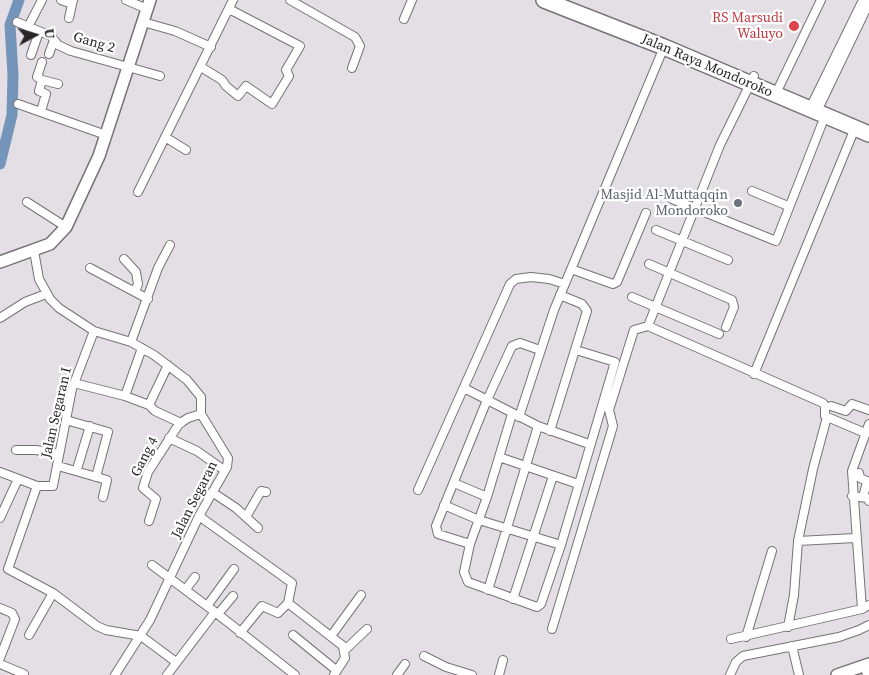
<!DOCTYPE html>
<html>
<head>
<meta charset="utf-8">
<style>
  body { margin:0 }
  #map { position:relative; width:869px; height:675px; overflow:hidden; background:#e4dfe4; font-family:"Source Serif 4",serif }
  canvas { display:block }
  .north { position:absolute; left:10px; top:10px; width:50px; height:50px; -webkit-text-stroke:4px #fff; paint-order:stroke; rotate:84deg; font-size:14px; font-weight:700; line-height:20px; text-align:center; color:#272527 }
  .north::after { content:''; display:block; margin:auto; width:18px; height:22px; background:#272527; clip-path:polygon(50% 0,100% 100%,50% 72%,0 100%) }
</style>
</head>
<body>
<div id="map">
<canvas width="869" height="675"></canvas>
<div class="north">U</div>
</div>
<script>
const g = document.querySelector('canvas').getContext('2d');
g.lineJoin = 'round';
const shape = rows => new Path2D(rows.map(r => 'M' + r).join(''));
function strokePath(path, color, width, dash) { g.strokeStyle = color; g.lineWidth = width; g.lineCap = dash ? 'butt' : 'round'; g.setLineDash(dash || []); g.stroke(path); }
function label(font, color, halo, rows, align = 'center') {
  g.font = font + ' "Source Serif 4",serif'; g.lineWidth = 4.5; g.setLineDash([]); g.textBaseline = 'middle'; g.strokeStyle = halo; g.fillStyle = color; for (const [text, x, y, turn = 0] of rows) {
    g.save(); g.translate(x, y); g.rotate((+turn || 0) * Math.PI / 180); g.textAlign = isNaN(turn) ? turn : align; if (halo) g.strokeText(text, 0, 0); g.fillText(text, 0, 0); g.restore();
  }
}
strokePath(shape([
  [0,164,12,115,13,75,10,25,19,0]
]), '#7494ba', 11);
const street = shape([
  [61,0,72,4],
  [126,0,147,9],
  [290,0,355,37,360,46,352,68],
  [69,18,73,0],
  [404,19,412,0],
  [17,22,51,36,58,45,71,51,160,76],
  [143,22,175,31,211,47],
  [28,27,42,0],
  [49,54,54,40],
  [31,55,39,32],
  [201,67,222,80,226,86,238,96,246,86,272,104,289,76,286,70,300,46,229,9],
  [42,80,58,84],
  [779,87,821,0],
  [813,102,863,0],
  [18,104,106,135],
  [820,105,869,3],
  [41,111,46,94,39,91,42,80,37,77,42,62],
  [165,137,186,150],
  [752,191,788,206],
  [138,192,233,0],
  [672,199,776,241,825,116],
  [27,202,66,227],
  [656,230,728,260],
  [34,251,39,279,50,299,59,308,94,331,131,342,154,355,187,380,201,397,201,414,228,458,227,467,199,516,150,620,115,675],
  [124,259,136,272,138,284,135,292],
  [649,264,732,300,734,307,726,327],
  [90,268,148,299],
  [571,269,613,284,617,282,646,213],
  [632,297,719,334],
  [0,318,25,302,46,294],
  [648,326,823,403,825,406,825,416,865,433],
  [131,342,158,268,170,245],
  [754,374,855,128],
  [74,383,125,396,142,348],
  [464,388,538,426,589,444],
  [125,396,149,405,168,365],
  [149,405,155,411,181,423],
  [831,406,846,411,852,404,869,410],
  [512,414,487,497,470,544,464,572,468,582,537,607,541,604,561,545,615,362,576,350],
  [519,417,554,310,664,47],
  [66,420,108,432,96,477],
  [550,431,587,311,582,304,560,295],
  [169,438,197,451,224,470],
  [16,450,36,450,59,454],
  [499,457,578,484],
  [58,466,107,480,103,497],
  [77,469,90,426],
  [0,472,37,486,53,486,72,389,94,331],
  [859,473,860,478,869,482],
  [454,483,487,497],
  [37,486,8,569,53,593],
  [418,490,510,284,516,279,531,277,549,279,565,284],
  [212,492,236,508,258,528],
  [852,496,867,498,869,501],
  [863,497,867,482],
  [444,505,479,520,561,545],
  [199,516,292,583,288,603,278,613,262,606,240,633],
  [246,517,261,491,266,492],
  [0,518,18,479],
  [149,521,156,499,143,488,148,472,179,424,188,418,201,414],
  [798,541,855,538],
  [470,544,438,534,436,526,487,400,512,346,520,343,540,350],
  [152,565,215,612,295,675],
  [186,589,195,577],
  [488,590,538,426],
  [513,599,553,476],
  [288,603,343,646,345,658,334,675],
  [207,606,234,569],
  [0,608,12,613,15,619,0,658],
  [862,609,852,471,869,424],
  [218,614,233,596],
  [788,627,794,595,798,541,813,469,827,417],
  [552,629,613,426,609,410,634,330,648,326,720,145,754,76],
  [29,635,53,593,97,626,106,630,141,636,176,662],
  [293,635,336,670],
  [331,636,361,595],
  [746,637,772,551],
  [731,639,862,609,869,605],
  [792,646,799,675],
  [345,650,367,629],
  [424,656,446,667,472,675],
  [0,664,24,674],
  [865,667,867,675],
  [167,675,215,612],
  [397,675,405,664],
  [499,675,503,660],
  [730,675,736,662,743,656,839,637,859,630,869,625]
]);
const secondary = shape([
  [0,262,50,244,66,227,99,156,150,0],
  [837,675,869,664]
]);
const highway = shape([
  [544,0,664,47,869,134]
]);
strokePath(street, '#767276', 10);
strokePath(secondary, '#767276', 14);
strokePath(highway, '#767276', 18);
strokePath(street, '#fff', 8);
strokePath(secondary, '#fff', 11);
strokePath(highway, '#fff', 15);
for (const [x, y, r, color] of [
  [794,26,6,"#e0444e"],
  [738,203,5,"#6b7280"]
]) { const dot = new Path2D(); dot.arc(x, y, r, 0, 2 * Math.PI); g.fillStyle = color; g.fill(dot); strokePath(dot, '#fff', 2); }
label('14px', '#be3a42', '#fff', [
  ["RS Marsudi",783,18],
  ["Waluyo",783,34]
], 'right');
label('14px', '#272527', '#fff', [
  ["Gang 2",94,43,16],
  ["Jalan Raya Mondoroko",707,66,23],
  ["Jalan Segaran I",57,413,-77],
  ["Gang 4",145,457,-63],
  ["Jalan Segaran",195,500,-63]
]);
label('14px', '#5b616d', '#fff', [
  ["Masjid Al-Muttaqqin",728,195],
  ["Mondoroko",728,211]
], 'right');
</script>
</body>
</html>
